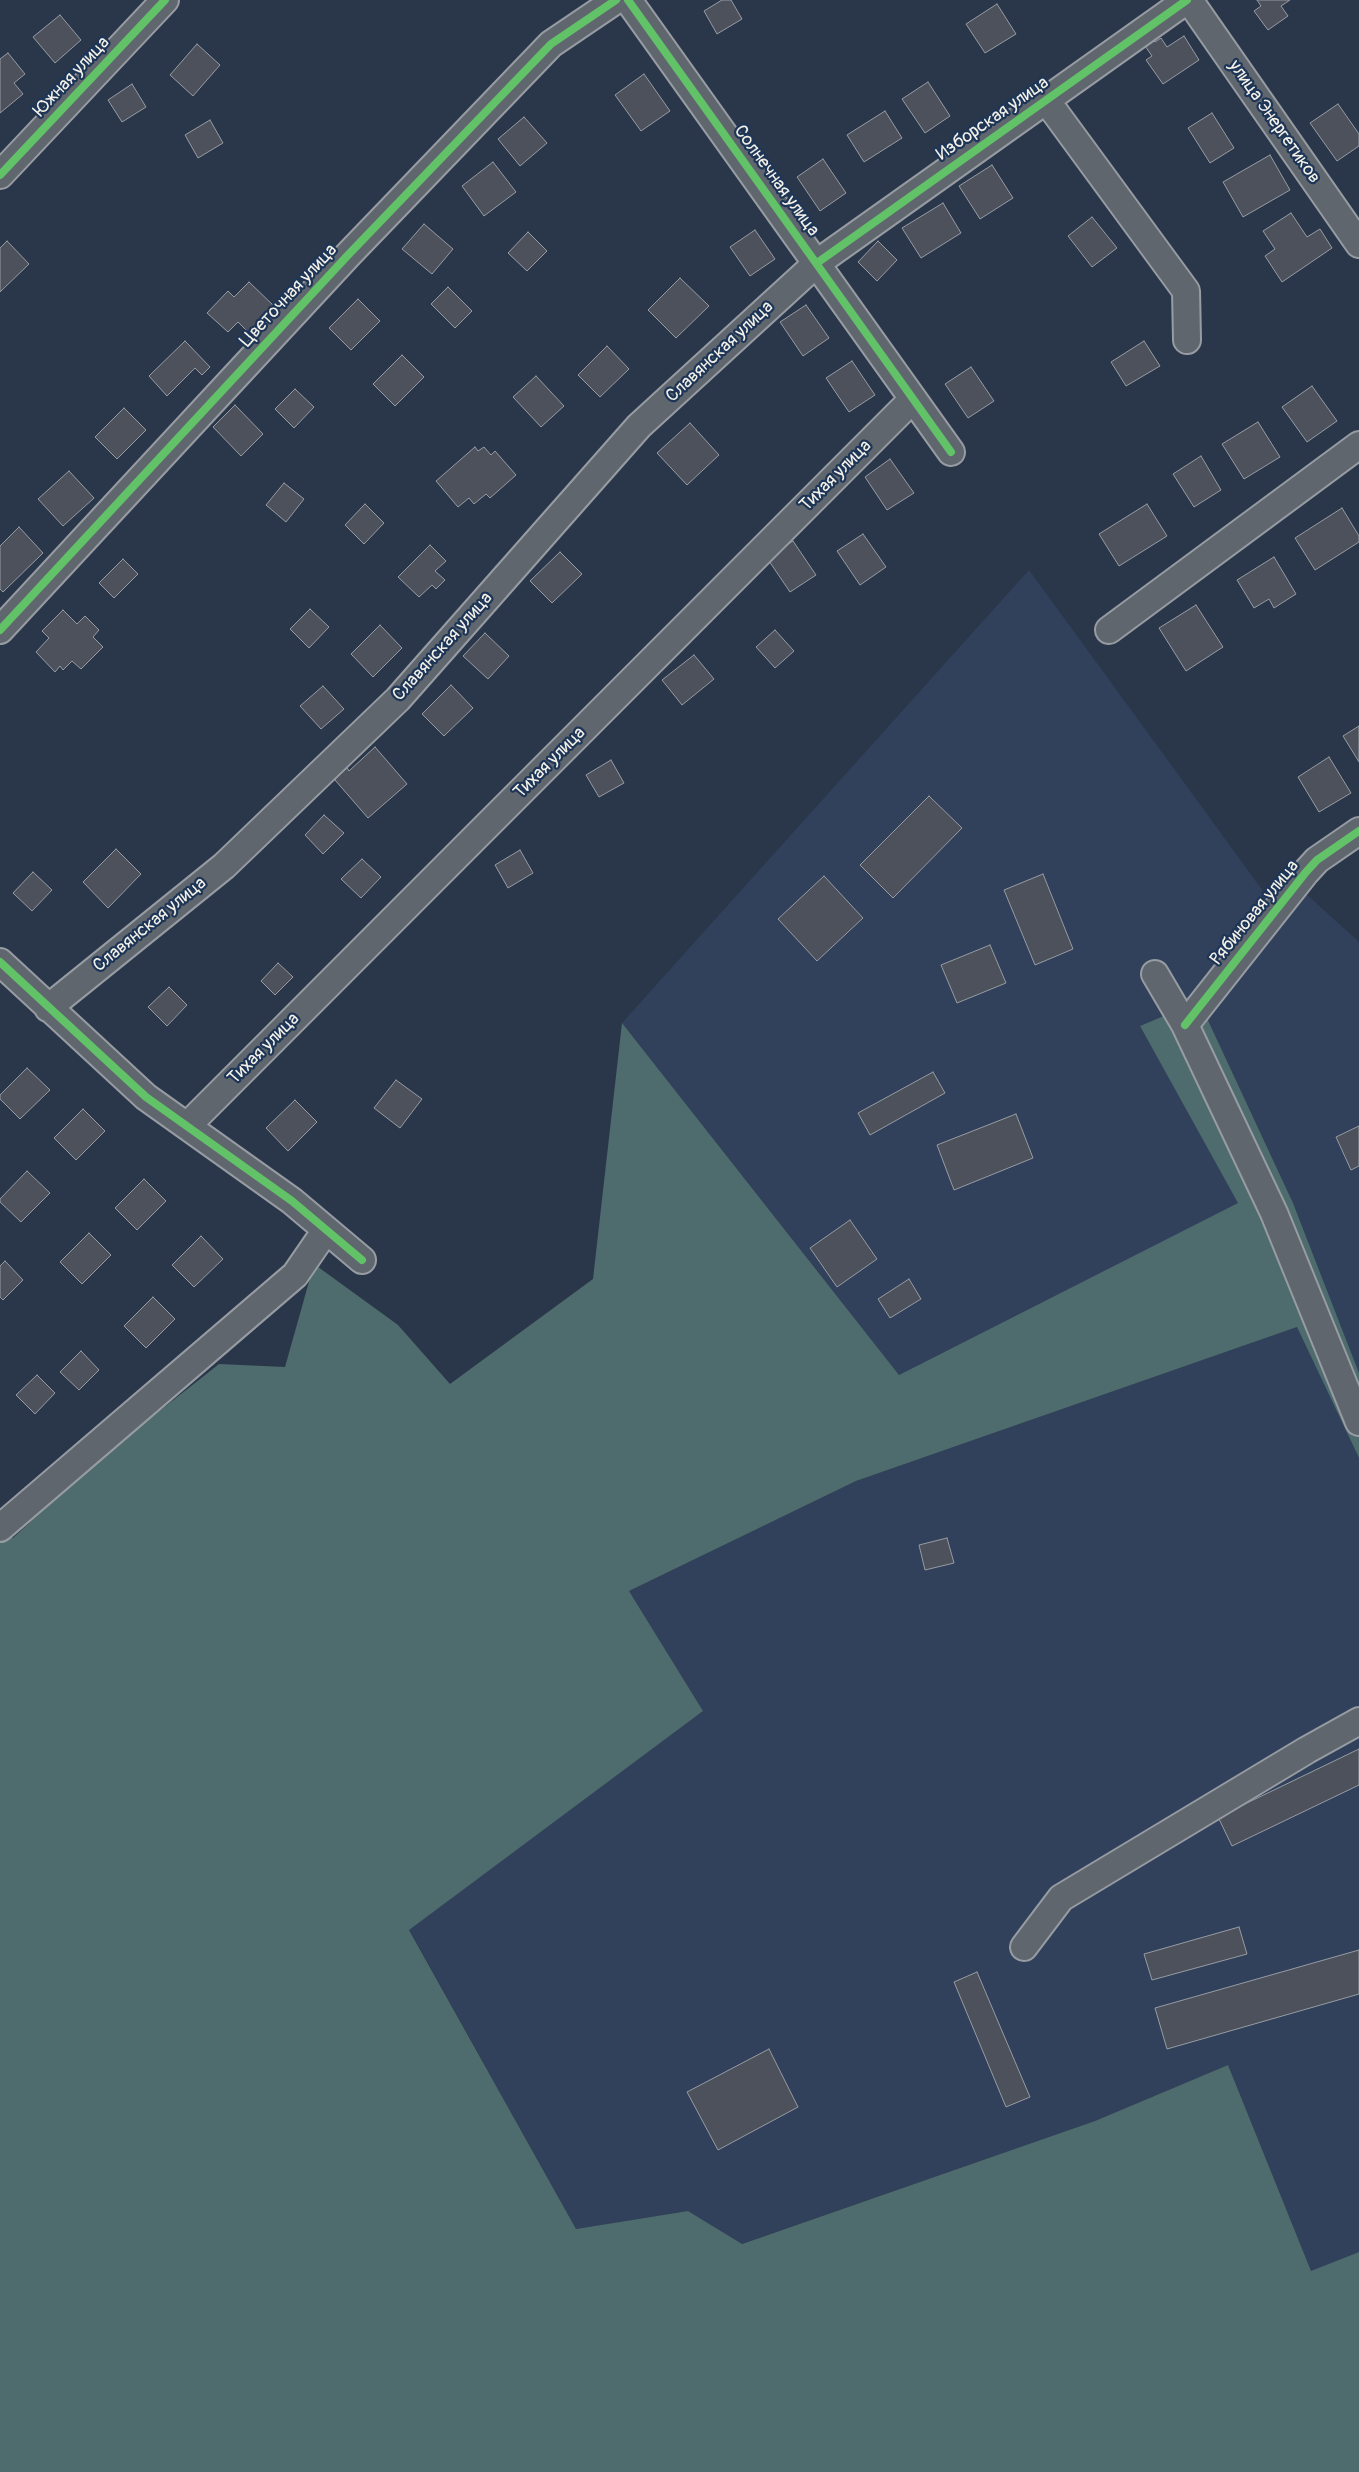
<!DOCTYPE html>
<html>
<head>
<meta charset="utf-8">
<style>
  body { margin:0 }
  canvas { display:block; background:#2a374a }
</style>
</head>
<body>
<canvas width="1359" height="2472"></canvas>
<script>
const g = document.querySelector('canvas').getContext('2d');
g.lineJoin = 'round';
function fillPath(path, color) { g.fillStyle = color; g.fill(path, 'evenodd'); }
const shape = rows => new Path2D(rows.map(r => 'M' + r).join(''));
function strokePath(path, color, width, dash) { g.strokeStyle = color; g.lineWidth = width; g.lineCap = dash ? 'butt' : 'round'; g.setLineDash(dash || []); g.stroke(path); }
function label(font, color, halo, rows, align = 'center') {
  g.font = font + ' Pangolin,sans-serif'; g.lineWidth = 4.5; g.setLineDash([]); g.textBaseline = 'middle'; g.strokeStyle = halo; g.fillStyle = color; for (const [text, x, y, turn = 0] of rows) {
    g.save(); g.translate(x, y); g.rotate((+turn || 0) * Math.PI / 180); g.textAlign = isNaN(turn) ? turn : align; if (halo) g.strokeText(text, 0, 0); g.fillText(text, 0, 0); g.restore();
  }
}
fillPath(shape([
  [1029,570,1268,898,1305,893,1359,942,1359,1373,1293,1203,1199,1001,1140,1026,1239,1203,899,1375,622,1023],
  [1297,1327,1359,1458,1359,2252,1311,2272,1228,2065,1095,2121,741,2244,688,2211,576,2229,409,1929,703,1711,629,1591,856,1481]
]), '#31415b');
fillPath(shape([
  [1199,1001,1293,1203,1359,1373,1359,1458,1297,1327,856,1481,629,1591,703,1711,409,1930,576,2229,688,2211,742,2244,1095,2121,1228,2065,1311,2271,1359,2252,1359,2472,0,2472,0,1532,13,1538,100,1458,219,1364,285,1367,314,1264,398,1325,450,1384,593,1279,622,1023,899,1375,1238,1203,1140,1026]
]), '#4e6b6d');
const building = shape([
  [722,0,731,0,742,19,717,34,704,11,722,0],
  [1257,0,1290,0,1281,6,1288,16,1268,30,1254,11,1261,6,1257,0],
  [997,4,1016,34,985,53,966,24,997,4],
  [60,15,81,40,55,63,33,37,60,15],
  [1184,36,1199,60,1163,84,1146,60,1152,56,1143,43,1152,38,1155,42,1161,38,1167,47,1184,36],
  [197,44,220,65,193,96,170,75,197,44],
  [8,53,25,74,14,83,23,94,0,113,0,59,8,53],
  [644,74,670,111,641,131,615,95,644,74],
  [928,82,950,116,925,133,902,99,928,82],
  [132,84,146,107,122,122,108,100,132,84],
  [1338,104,1359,134,1359,146,1337,161,1310,123,1338,104],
  [885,111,902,138,864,162,847,135,885,111],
  [1212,113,1234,148,1210,163,1188,128,1212,113],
  [524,117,547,143,520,166,498,139,524,117],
  [210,120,223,143,198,158,185,135,210,120],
  [1270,155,1290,190,1243,217,1223,182,1270,155],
  [823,159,846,193,820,211,797,177,823,159],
  [493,162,516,192,484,216,462,186,493,162],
  [992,165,1013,198,980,219,959,186,992,165],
  [943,203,961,233,921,258,902,228,943,203],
  [1291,213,1307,237,1320,229,1332,248,1282,282,1265,256,1275,249,1263,231,1291,213],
  [1092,217,1117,248,1092,267,1068,236,1092,217],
  [424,224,453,249,432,274,402,249,424,224],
  [755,230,775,259,750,276,730,247,755,230],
  [528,232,547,251,527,271,508,253,528,232],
  [7,241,29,264,0,292,0,248,7,241],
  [878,241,897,260,877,281,858,262,878,241],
  [680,278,709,306,676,338,648,310,680,278],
  [249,282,275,307,250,334,238,322,228,332,207,313,228,291,234,297,249,282],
  [448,287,472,311,455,328,431,304,448,287],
  [358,299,380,321,351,350,329,328,358,299],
  [806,305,829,338,803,356,780,322,806,305],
  [185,341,210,367,202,375,195,368,167,396,149,376,185,341],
  [1144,341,1160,366,1126,386,1111,362,1144,341],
  [607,346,629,369,600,397,578,375,607,346],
  [402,355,424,377,395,406,373,384,402,355],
  [852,361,875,395,849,412,826,378,852,361],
  [971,367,994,401,968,418,945,384,971,367],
  [536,376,564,406,541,427,513,397,536,376],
  [1312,386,1337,421,1307,442,1282,407,1312,386],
  [295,389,314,407,294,428,275,409,295,389],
  [235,405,263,434,241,456,213,427,235,405],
  [124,408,146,430,117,459,95,437,124,408],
  [1258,422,1280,457,1244,479,1222,444,1258,422],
  [690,423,719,455,687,485,657,453,690,423],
  [475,447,478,451,484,447,491,455,495,451,516,475,490,498,486,494,474,504,469,498,458,507,436,481,475,447],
  [1201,456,1221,490,1194,507,1173,474,1201,456],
  [890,459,914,493,887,510,865,477,890,459],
  [69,471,94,498,63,526,38,499,69,471],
  [284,483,304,499,286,522,266,505,284,483],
  [365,504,384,523,364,544,345,525,365,504],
  [1147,504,1167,536,1119,566,1099,534,1147,504],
  [1342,508,1359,536,1359,542,1315,570,1295,538,1342,508],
  [19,527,43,553,3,592,0,589,0,546,19,527],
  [863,534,886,567,860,585,837,551,863,534],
  [793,541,816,575,790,592,767,558,793,541],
  [430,545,446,561,435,571,445,580,436,589,432,585,419,597,398,577,430,545],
  [560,552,582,574,552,603,530,581,560,552],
  [1274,557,1296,594,1274,608,1269,599,1254,608,1237,580,1274,557],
  [123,559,138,574,114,598,99,583,123,559],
  [1196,605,1223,647,1186,671,1159,628,1196,605],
  [310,609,329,627,309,648,290,629,310,609],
  [63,610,77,624,85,616,99,630,93,637,103,647,81,669,72,661,63,670,60,666,55,672,36,652,49,638,42,631,63,610],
  [380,625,402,648,373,677,351,654,380,625],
  [775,630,794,651,775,668,756,647,775,630],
  [485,633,509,656,488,679,463,656,485,633],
  [694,655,714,679,682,705,662,680,694,655],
  [451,685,473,708,444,736,422,714,451,685],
  [323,686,344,709,321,729,300,706,323,686],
  [1359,726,1359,762,1343,736,1359,726],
  [375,747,407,784,368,818,335,780,334,773,345,765,349,771,375,747],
  [1329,757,1351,793,1319,812,1298,777,1329,757],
  [611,760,624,783,599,797,586,775,611,760],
  [929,796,962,828,893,898,860,865,929,796],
  [324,815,344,833,323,854,305,835,324,815],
  [116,849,141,874,108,908,83,882,116,849],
  [520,850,533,873,508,888,495,865,520,850],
  [362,859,381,877,361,898,341,879,362,859],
  [33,872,52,890,32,911,13,893,33,872],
  [1043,874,1073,949,1035,965,1004,890,1043,874],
  [824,876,863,918,817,961,778,919,824,876],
  [990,945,1006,983,957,1003,941,965,990,945],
  [278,963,293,977,275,995,261,981,278,963],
  [169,987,187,1005,167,1026,148,1007,169,987],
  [27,1068,50,1090,20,1119,0,1099,0,1095,27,1068],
  [933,1072,945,1093,870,1135,858,1113,933,1072],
  [396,1080,422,1099,400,1128,374,1108,396,1080],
  [295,1100,317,1122,288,1151,266,1128,295,1100],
  [83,1109,105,1131,76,1160,54,1138,83,1109],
  [1016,1114,1033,1158,954,1190,937,1145,1016,1114],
  [1359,1126,1359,1166,1351,1170,1336,1137,1359,1126],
  [27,1171,50,1193,21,1222,0,1202,0,1199,27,1171],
  [144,1179,166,1201,137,1230,115,1208,144,1179],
  [850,1220,877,1259,837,1287,810,1248,850,1220],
  [89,1233,111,1255,82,1284,60,1262,89,1233],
  [201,1236,223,1259,194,1287,172,1265,201,1236],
  [5,1261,23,1280,3,1300,0,1297,0,1266,5,1261],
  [909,1279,921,1299,890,1318,878,1299,909,1279],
  [153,1297,175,1319,146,1348,124,1326,153,1297],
  [81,1351,99,1370,79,1390,60,1372,81,1351],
  [37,1375,55,1393,35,1414,16,1395,37,1375],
  [947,1538,954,1563,925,1570,919,1545,947,1538],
  [1359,1749,1359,1785,1232,1846,1218,1817,1359,1749],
  [1239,1927,1247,1954,1152,1980,1144,1954,1239,1927],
  [1359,1950,1359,1994,1167,2049,1155,2008,1359,1950],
  [977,1972,1030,2097,1006,2107,954,1982,977,1972],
  [769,2049,798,2107,718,2150,687,2092,769,2049]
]);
fillPath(building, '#4c515c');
strokePath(building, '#979ca3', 1);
const minor = shape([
  [628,0,951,452],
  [1189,0,1359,244],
  [1046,100,1186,291,1187,340],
  [0,175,165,0],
  [0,630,349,254,551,44,616,0],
  [1109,630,1359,445],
  [0,962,146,1097,292,1201,362,1260],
  [1155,974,1185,1025,1274,1213,1359,1422],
  [48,1008,224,866,398,699,639,426,817,263,1187,0],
  [1185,1025,1306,872,1317,860,1359,831],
  [187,1126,913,399],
  [0,1528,295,1275,326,1230],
  [1024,1947,1061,1898,1307,1750,1359,1721]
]);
strokePath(minor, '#979ca3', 30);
strokePath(minor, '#60666e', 26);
strokePath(shape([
  [628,0,951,452],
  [0,175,165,0],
  [817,263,1187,0],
  [0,630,349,254,551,44,616,0],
  [0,962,146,1097,292,1201,362,1260],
  [1185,1025,1306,872,1317,860,1359,831]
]), '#61c268', 8);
label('18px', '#f4f1e8', '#1d3557', [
  ["Южная улица",72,77,-47],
  ["Изборская улица",993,119,-35],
  ["улица Энергетиков",1274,122,55],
  ["Солнечная улица",776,181,54],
  ["Цветочная улица",289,296,-47],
  ["Славянская улица",720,352,-43],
  ["Тихая улица",836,476,-45],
  ["Славянская улица",443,647,-48],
  ["Тихая улица",550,763,-45],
  ["Рябиновая улица",1255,913,-51],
  ["Славянская улица",150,925,-39],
  ["Тихая улица",264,1049,-45]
]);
</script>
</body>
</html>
